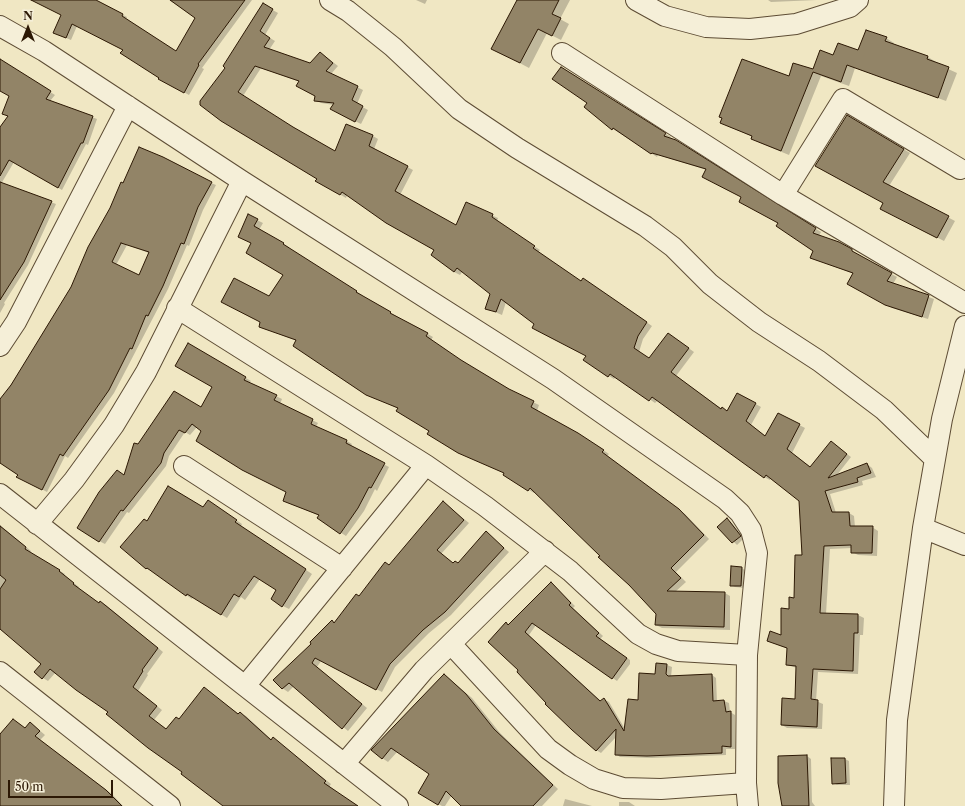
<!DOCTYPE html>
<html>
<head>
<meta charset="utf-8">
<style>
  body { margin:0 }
  #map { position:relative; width:965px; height:806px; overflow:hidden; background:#f0e7c3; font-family:"Libre Caslon Text",serif }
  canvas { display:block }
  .north { position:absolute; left:8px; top:8px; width:40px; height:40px; -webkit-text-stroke:3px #f5efd8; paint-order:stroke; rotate:0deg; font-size:11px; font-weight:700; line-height:16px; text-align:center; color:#2c1804 }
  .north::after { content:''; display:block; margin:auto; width:14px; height:18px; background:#2c1804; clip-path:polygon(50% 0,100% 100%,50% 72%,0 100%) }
  .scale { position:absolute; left:8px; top:780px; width:105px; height:18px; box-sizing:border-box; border:2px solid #2c1804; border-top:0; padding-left:5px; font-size:12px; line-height:14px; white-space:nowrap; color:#2c1804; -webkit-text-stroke:3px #f5efd8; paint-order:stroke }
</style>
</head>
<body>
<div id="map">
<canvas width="965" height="806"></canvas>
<div class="north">N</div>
<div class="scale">50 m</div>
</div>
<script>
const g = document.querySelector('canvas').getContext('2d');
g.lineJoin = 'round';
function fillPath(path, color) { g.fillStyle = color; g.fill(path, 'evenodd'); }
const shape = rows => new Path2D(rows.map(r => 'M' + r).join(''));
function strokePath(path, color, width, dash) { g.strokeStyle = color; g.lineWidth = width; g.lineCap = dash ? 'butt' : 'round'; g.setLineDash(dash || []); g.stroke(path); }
fillPath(shape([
  [64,0,94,0,127,17,126,19,177,52,196,18,169,0,252,0,202,68,204,69,189,95,160,79,124,50,77,26,71,40,59,35],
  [416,0,427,0,425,4],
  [518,0,570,0,560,19,569,24,561,40,547,33,529,68,501,53],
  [768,0,817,0,771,2],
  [264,5,278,13,265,35,275,41,269,50,310,64,320,53,325,56,338,66,331,74,363,90,357,104,368,110,361,124,337,112,334,105,321,103,315,100,316,96,300,82,261,68,243,96,297,131,335,152,373,136,378,139,374,149,413,170,400,195,456,227,466,204,498,218,497,221,540,250,538,252,581,282,589,283,652,326,643,339,639,352,649,359,673,337,694,352,676,376,722,409,728,411,738,394,761,407,751,425,766,436,778,414,805,428,792,453,811,467,836,446,851,457,837,475,867,464,872,468,876,477,862,481,863,485,830,494,836,513,849,513,854,516,855,527,872,527,878,531,877,556,858,555,852,552,852,548,830,549,826,614,858,615,864,618,863,635,860,635,858,674,818,672,816,701,823,704,822,729,787,728,782,725,796,700,797,668,787,665,788,649,768,641,782,636,795,599,803,556,800,500,771,478,770,480,764,477,658,400,655,403,616,376,614,379,609,376,587,355,535,324,506,302,502,315,486,308,491,294,463,271,460,275,454,272,435,250,347,195,346,198,317,181,318,178,222,121,226,67],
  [867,31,886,38,894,43,893,45,928,57,936,62,935,63,957,73,946,101,855,68,849,86,821,76,789,155,760,143,752,138,753,137,721,123,789,77,813,70,834,56,859,52],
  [0,61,55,95,50,101,97,119,88,145,86,144,62,190,14,162,1,184,56,204,28,265,4,303,5,304,0,313,0,129,45,116,0,90],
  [566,72,671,137,670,139,682,145,821,232,819,236,839,243,857,254,857,255,897,277,893,284,934,299,928,319,892,308,848,283,854,274,812,258,815,250,707,170,658,155,657,157,613,129,585,107,589,103],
  [848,116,910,153,889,186,955,221,944,241,888,212],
  [211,183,216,185,203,210,189,246,187,245,168,289,114,393,68,458,65,456,47,492,23,479,19,474,0,462,0,402,72,288,89,247],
  [127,245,149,253,139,276,116,265],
  [257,220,263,223,259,230,289,247,288,248,362,295,361,296,433,337,431,340,467,365,510,391,539,405,537,411,584,437,609,454,607,456,685,514,709,539,676,572,686,582,675,592,725,593,730,596,730,630,662,628,656,625,657,614,601,556,535,492,534,493,504,475,505,473,430,431,399,409,367,394,297,341,260,327,269,297,285,274,252,243,244,240],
  [188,344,251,381,249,383,282,399,280,404,318,423,316,427,347,441,352,444,350,447,389,467,377,491,375,489,364,511,346,536,318,518,320,516,284,501,287,492,197,427,190,435,185,432,169,456,166,466,129,513,127,512,105,544,99,541,138,445,201,408,213,386],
  [443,502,469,523,441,554,454,564,458,564,486,533,509,552,451,615,429,633,395,667,382,692,321,661,317,667,367,708,348,731,294,686,288,692,282,688,313,644,332,622,335,623,390,566],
  [214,505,242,524,241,526,312,574,289,609,283,606,278,590,260,579,245,600,241,597,227,618,193,597,192,599,186,595,153,571,147,569,121,547,148,522],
  [727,519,731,522,744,538,737,545,719,527],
  [0,525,31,551,30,553,65,574,64,575,79,587,78,588,99,604,101,602,106,605,163,652,147,674,148,675,138,691,162,710,154,720,167,729,179,720,205,689,239,714,240,713,246,716,272,740,278,742,331,784,329,787,358,806,224,806,109,712,56,672,48,681,43,678,42,663,0,629],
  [731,568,742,568,746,571,745,588,735,587,731,585],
  [551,583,575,606,573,608,603,636,600,639,630,660,630,664,617,681,536,625,529,635,601,701,604,699,609,702,625,729,639,701,656,675,657,664,667,665,672,667,671,677,712,675,716,678,717,702,724,701,729,703,730,712,735,715,735,749,726,749,726,755,652,758,620,757,616,754,617,736,601,753,596,750,520,670,506,624,509,625],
  [445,675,472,698,500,733,558,789,542,806,462,806,452,795,445,806,442,806,419,793,431,773,398,751,388,762,382,758],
  [31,723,45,735,40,740,112,794,123,806,0,806,0,737,25,729],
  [807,756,811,759,812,802,815,806,782,806],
  [845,759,849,761,850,785,837,785,833,783],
  [565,799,592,806,563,806],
  [619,802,629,802,635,806,619,806]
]), '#0003');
const building = shape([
  [31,0,96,0,123,14,122,16,176,51,195,18,170,0,245,0,198,64,199,65,184,93,158,79,159,78,120,53,123,50,72,24,66,38,53,33,61,15,31,0],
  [517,0,559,0,552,14,561,18,552,36,538,29,520,63,491,49,517,0],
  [263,3,273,9,260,31,270,38,264,47,310,63,320,52,333,63,326,71,358,86,352,100,363,106,355,122,330,109,334,103,314,101,315,96,296,86,299,81,255,66,238,92,293,127,335,151,346,124,373,135,369,146,408,166,395,191,456,225,466,202,493,214,492,217,535,246,533,248,581,281,583,278,647,322,638,336,634,348,649,358,668,333,689,348,671,372,721,409,722,407,727,411,737,393,756,403,746,421,765,436,778,413,800,424,787,449,810,467,831,441,847,454,828,478,867,463,871,473,857,478,858,482,825,491,832,512,849,512,850,526,873,526,872,553,851,553,851,545,824,546,820,613,858,614,858,633,854,633,853,671,813,669,811,699,818,700,817,727,781,725,782,698,795,699,796,666,786,665,787,648,767,641,770,631,781,635,781,608,789,609,789,597,794,598,795,555,802,555,799,501,766,475,764,478,652,397,649,401,610,374,608,377,583,360,586,356,532,328,534,324,501,299,496,312,485,309,490,294,457,268,454,272,431,255,434,250,386,223,342,192,340,195,315,181,317,179,221,121,200,105,200,101,225,68,223,66,263,3],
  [866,30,887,37,885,41,928,56,927,59,949,67,938,98,847,65,841,82,813,72,781,151,751,139,752,136,720,123,722,118,719,117,742,59,789,76,793,63,813,69,820,50,833,55,838,43,858,50,866,30],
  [0,59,51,91,46,99,93,116,83,143,81,143,58,188,9,160,0,176,0,127,8,116,2,114,9,96,0,91,0,59],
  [561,67,666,133,664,136,676,140,816,228,813,233,839,242,852,249,852,251,892,273,887,281,929,295,922,317,885,305,847,284,853,273,810,258,813,251,776,226,778,223,739,202,741,197,702,177,706,169,652,153,651,154,613,128,612,130,584,107,587,103,552,79,561,67],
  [847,115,904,149,883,182,949,216,937,238,880,209,883,203,815,166,847,115],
  [139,147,163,157,212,182,198,207,184,244,181,243,163,286,148,316,146,315,132,349,130,348,109,390,63,456,60,454,42,490,16,477,18,475,0,463,0,399,11,385,71,287,88,247,110,208,121,182,123,183,139,147],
  [121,243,149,252,139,275,112,262,121,243],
  [0,182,52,201,24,262,0,300,0,182],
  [248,214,258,219,254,226,284,243,283,244,357,291,356,292,391,312,390,313,428,333,426,336,461,360,509,389,534,401,531,407,578,433,604,450,602,452,679,509,704,535,671,568,681,578,667,591,725,592,724,627,655,625,656,614,629,585,598,557,600,556,530,488,528,491,503,475,504,473,458,453,427,434,429,431,396,411,398,408,366,395,293,346,296,340,259,327,260,322,221,302,234,278,269,296,283,275,246,253,251,243,238,237,248,214],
  [188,343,246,377,244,380,277,395,274,400,313,419,311,424,347,440,346,443,385,463,371,488,369,487,358,508,340,534,317,518,319,515,283,501,286,492,242,470,196,441,201,431,192,424,185,433,179,430,164,453,161,463,123,511,121,510,99,542,77,528,99,492,117,470,124,475,134,443,138,444,174,391,201,407,212,387,175,366,188,343],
  [168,486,203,507,208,500,237,520,235,522,306,569,282,607,271,599,276,590,254,576,239,597,234,594,221,615,187,594,186,596,147,568,146,569,120,547,144,519,147,521,168,486],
  [443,501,464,520,437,550,453,563,455,561,458,563,486,531,504,548,445,612,423,630,390,664,376,690,315,658,312,663,362,704,342,729,289,683,282,689,273,680,311,644,310,642,332,620,334,623,356,594,359,596,385,562,389,565,443,501],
  [727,518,741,536,732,543,717,527,727,518],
  [0,526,26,547,25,549,60,570,59,571,74,583,73,584,99,603,100,601,158,648,142,670,143,671,133,687,157,706,149,716,166,729,176,717,179,719,204,687,238,714,240,712,271,740,273,737,326,781,324,783,358,806,223,806,181,774,182,772,148,748,106,714,108,712,76,690,50,669,42,679,34,672,41,664,0,629,0,589,6,580,0,575,0,526],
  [731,566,742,567,741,586,730,586,731,566],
  [551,582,571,603,569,605,599,633,596,636,627,658,612,679,532,623,525,632,600,701,604,698,624,731,628,699,638,700,639,673,655,674,656,663,667,664,666,674,668,676,712,674,713,701,724,700,726,712,731,711,731,747,722,746,722,753,647,756,615,755,616,729,596,751,572,730,545,704,546,703,517,672,518,670,488,642,506,622,508,625,551,582],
  [444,674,466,694,494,729,553,785,533,806,461,806,446,791,438,805,418,793,429,774,391,748,382,759,371,750,444,674],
  [13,719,25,728,30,722,40,731,35,736,106,790,122,806,0,806,0,734,13,719],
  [807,755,809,806,782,806,778,783,778,756,807,755],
  [831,758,845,758,846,783,832,784,831,758]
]);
fillPath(building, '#928467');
strokePath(building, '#2c1804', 1);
const minor = shape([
  [330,0,348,11,393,47,459,109,517,148,645,226,673,247,710,284,759,322,819,361,884,410,935,459],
  [636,0,665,16,706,27,750,29,796,24,850,7,858,0],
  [0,26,44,51,242,181,553,379,725,499,740,513,751,530,757,553,747,655,746,783,748,806],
  [562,53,783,195,965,303],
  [783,195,843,99,960,169],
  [177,308,426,465,485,506,570,571,638,634,656,644,678,651,747,655],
  [0,346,16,322,128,106],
  [184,466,342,568],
  [0,494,398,806],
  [37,524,74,480,114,425,146,372,242,181],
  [923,528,965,545],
  [451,644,548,749,570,765,594,779,623,788,661,789,746,783],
  [0,672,170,806],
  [245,686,426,465],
  [344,764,424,670,545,551],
  [894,806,897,720,923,528,942,419,965,326]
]);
strokePath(minor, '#5d4c34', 22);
strokePath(minor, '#f5efd8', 20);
</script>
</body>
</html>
